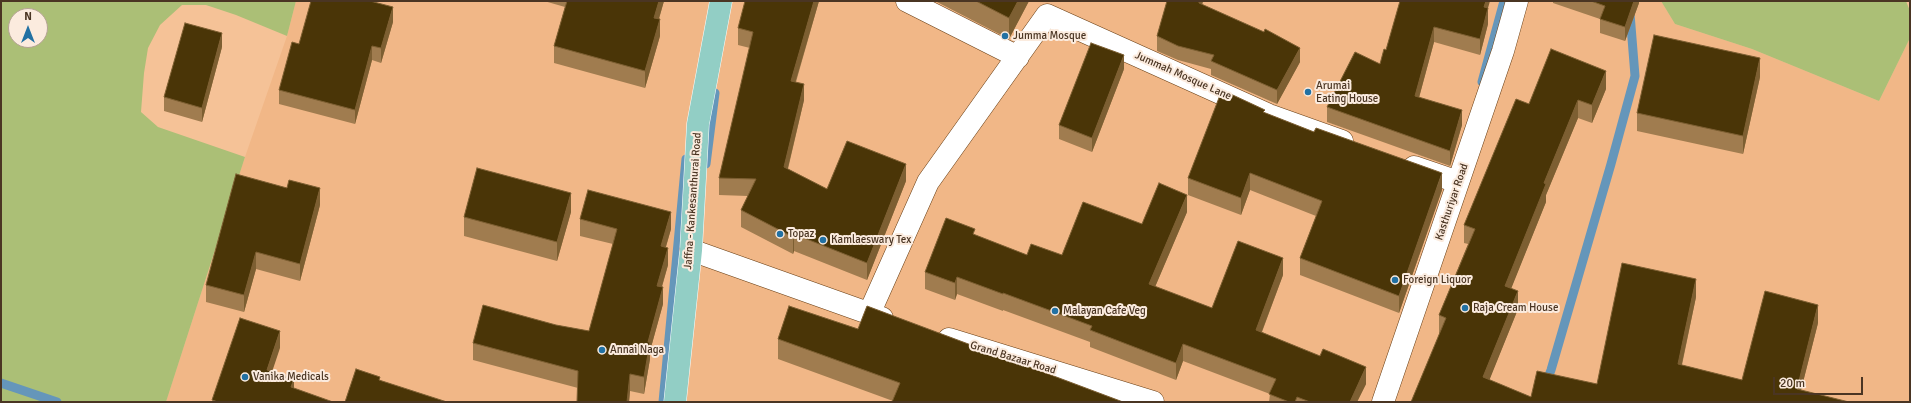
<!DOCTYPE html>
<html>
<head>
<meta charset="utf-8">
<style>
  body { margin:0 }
  #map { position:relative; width:1911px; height:403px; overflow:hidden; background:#f5c297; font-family:Signika,sans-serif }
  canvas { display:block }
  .frame { position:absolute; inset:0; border:2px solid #4a3523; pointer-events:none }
  .north { position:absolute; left:8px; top:8px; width:40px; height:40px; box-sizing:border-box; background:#fbebde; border:1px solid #b4a293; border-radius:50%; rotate:0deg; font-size:11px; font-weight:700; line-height:16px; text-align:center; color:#4a3523 }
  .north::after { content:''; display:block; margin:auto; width:14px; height:18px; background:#2271a3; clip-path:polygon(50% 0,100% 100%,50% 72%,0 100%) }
  .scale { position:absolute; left:1773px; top:377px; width:90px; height:18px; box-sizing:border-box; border:2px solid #4a3523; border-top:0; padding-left:5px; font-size:12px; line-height:14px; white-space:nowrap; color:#4a3523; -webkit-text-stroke:3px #fbebde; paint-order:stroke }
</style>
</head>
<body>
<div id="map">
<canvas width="1911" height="403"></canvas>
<div class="frame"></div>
<div class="north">N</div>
<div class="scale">20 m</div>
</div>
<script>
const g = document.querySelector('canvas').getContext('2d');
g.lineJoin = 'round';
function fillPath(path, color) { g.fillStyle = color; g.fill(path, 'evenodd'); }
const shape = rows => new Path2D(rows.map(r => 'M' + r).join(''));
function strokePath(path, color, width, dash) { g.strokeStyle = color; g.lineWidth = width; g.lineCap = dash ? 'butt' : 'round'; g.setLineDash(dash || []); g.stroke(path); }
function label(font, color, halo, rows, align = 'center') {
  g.font = font + ' Signika,sans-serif'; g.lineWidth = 4; g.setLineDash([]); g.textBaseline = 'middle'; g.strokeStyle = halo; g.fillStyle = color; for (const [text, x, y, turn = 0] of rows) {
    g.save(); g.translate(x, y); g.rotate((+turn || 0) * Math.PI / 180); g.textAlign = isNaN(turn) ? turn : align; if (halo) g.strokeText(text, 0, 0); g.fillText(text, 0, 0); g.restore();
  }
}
fillPath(shape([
  [296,1,1661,1,1675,24,1752,49,1879,101,1910,38,1910,402,166,402,245,157,287,36]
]), '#f1b787');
fillPath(shape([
  [1,1,296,1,287,36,236,15,206,5,182,5,160,25,148,48,144,73,141,112,158,127,245,157,166,402,1,402],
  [16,16,40,16,40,40,16,40],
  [1661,1,1906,1,1910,11,1910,38,1879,101,1752,49,1675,24]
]), '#abbf76');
strokePath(shape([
  [1482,82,1504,1],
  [706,164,715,93],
  [1,383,57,402],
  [663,402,686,159],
  [1539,402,1551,370,1611,164,1635,76,1629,1]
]), '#6596ba', 9);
const street = shape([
  [907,1,1018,57],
  [1414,167,1458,182],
  [691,250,882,318],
  [869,314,928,182,1047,15,1269,115,1342,141],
  [949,339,1153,402],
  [1383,402,1503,51,1517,1]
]);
const primary = shape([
  [675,402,691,250,698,124,721,1]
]);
strokePath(street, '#693e13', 23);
strokePath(primary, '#fff', 23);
strokePath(street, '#fff', 22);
strokePath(primary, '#92cec5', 22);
fillPath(shape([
  [544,1,664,1,659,19,660,36,645,88,554,63,554,46,565,7],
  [819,1,796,82,804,100,788,169,827,189,906,181,867,280,794,251,793,254,741,227,741,210,748,196,719,195,719,178,750,48,738,45,738,28],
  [935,1,1029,1,1009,39],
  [1167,1,1203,1,1202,5,1300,62,1277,104,1211,75,1211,69,1178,60,1157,51,1157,36],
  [1400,1,1488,8,1488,24,1480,55,1434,42,1419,98,1462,125,1450,166,1327,122,1327,107,1380,64,1386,50],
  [1553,1,1639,1,1639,3,1625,41,1600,33,1600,19,1553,3],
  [393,22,381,63,372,60,355,124,279,104,279,90,299,44],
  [222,47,202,122,164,111,164,97],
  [1124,69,1092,152,1059,139,1059,125],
  [1760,77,1743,154,1637,131,1637,113],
  [1606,89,1592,123,1578,118,1546,195,1546,202,1511,288,1518,309,1489,380,1531,397,1597,384,1696,297,1682,365,1742,380,1818,323,1801,390,1411,402,1440,333,1439,333,1439,315,1468,244,1464,243,1464,225,1529,104],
  [1265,113,1442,190,1399,313,1300,275,1300,258,1316,216,1250,190,1241,215,1188,195,1188,178],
  [320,205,300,281,256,269,244,312,206,302,206,285],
  [571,212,557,261,464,236,464,217],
  [1187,212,1155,287,1212,308,1283,275,1262,332,1366,384,1357,402,1269,402,1270,394,1183,361,1176,380,1090,347,1090,342,1003,310,1003,311,957,294,955,300,925,289,925,272,975,235,1027,255,1062,255,1142,224],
  [580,219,671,229,666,247,668,265,662,287,663,304,650,351,650,359,644,394,630,391,629,402,577,402,578,388,473,360,473,343,556,325,589,331,613,244,580,236],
  [858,329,1123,402,893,401,778,359,778,339]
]), '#a07c4f');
fillPath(shape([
  [659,1,664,1,654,35,654,18],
  [814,1,819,1,791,97,791,81],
  [1018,1,1029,1,1009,39,1009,18],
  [1199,1,1203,1,1199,17],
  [1486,1,1490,1,1488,8,1488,24,1480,55,1480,39,1484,7],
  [1634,1,1639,1,1639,3,1625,41,1625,27],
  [393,7,393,22,381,63,381,48],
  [660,19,660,36,645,88,645,71],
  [1434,27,1434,42,1415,112,1415,96],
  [222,33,222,47,202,122,202,108],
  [372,46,372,60,355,124,355,110],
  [1300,48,1300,62,1277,104,1277,90],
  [1124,55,1124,69,1092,152,1092,138],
  [1760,58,1760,77,1743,154,1743,136],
  [1606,71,1606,89,1592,123,1592,105],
  [804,84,804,100,784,184,784,167],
  [1578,100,1578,118,1546,195,1546,202,1505,304,1505,286,1544,183],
  [1462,110,1462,125,1450,166,1450,151],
  [906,164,906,181,867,280,867,263],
  [1250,173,1250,190,1241,215,1241,198],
  [1442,173,1442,190,1399,313,1399,296],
  [320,188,320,205,300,281,300,264],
  [571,193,571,212,557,261,557,242],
  [1187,195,1187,212,1149,301,1149,284],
  [671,212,671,229,661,263,661,246],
  [794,234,794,251,793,254,793,237],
  [668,248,668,265,657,303,657,286],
  [256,252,256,269,244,312,244,295],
  [1283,258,1283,275,1256,347,1256,330],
  [957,277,957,294,955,300,955,283],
  [1696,279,1696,297,1678,382,1678,364],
  [663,287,663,304,650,351,650,359,644,394,644,377,648,342],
  [1518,291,1518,309,1483,396,1483,377],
  [1818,305,1818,323,1798,402,1797,389],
  [280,331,280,348,267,387,267,370],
  [1183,344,1183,361,1176,380,1176,363],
  [1366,367,1366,384,1357,402,1350,402],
  [630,374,630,391,629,402,627,402],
  [294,379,294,396,291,387]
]), '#7d5f32');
const building = shape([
  [311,1,370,1,393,7,381,48,372,46,355,110,279,90,292,42,299,44,311,1],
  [567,1,659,1,654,18,660,19,645,71,554,46,567,1],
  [745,1,814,1,791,81,804,84,784,167,827,189,847,141,906,164,867,263,794,234,793,237,741,210,756,179,719,178,753,32,738,28,745,1],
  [976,1,1018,1,1009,18,976,1],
  [1167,1,1199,1,1199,3,1264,32,1265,29,1300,48,1277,90,1211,61,1214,55,1178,46,1157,36,1167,1],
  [1400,1,1486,1,1484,7,1488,8,1480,39,1434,27,1415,96,1462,110,1450,151,1327,107,1355,52,1380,64,1384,49,1386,50,1400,1],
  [1591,1,1634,1,1625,27,1600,19,1605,6,1591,1],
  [185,23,222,33,202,108,164,97,185,23],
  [1654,35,1760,58,1743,136,1637,113,1654,35],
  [1091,43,1124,55,1092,138,1059,125,1091,43],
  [1551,49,1606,71,1592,105,1578,100,1544,183,1546,184,1505,286,1518,291,1483,377,1531,397,1537,371,1597,384,1622,263,1696,279,1678,364,1742,380,1765,291,1818,305,1797,389,1849,402,1411,402,1446,318,1439,315,1475,229,1464,225,1516,99,1529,104,1551,49],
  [1222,90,1265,110,1263,112,1314,132,1316,128,1442,173,1399,296,1300,258,1322,201,1250,173,1241,198,1188,178,1222,90],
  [477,168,571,193,557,242,464,217,477,168],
  [236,174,287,188,289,180,320,188,300,264,256,252,244,295,206,285,236,174],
  [1159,183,1187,195,1149,284,1212,308,1238,241,1283,258,1256,330,1320,356,1323,349,1366,367,1350,402,1310,402,1297,397,1295,402,1289,402,1269,394,1276,379,1183,344,1176,363,1090,330,1092,326,1003,293,1003,294,957,277,955,283,925,272,946,218,975,229,973,234,1027,255,1031,244,1062,255,1083,202,1142,224,1159,183],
  [588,190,671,212,661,246,668,248,657,286,663,287,648,342,650,342,644,377,630,374,627,402,577,402,578,371,473,343,483,305,556,325,589,331,617,229,580,219,588,190],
  [789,306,858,329,867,306,1123,402,892,402,900,383,778,339,789,306],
  [240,318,280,331,267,370,294,379,291,387,333,402,218,402,212,400,240,318],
  [356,369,380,377,379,380,447,402,345,402,356,369]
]);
fillPath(building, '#4a3507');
strokePath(building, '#7d5f32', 1);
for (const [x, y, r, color] of [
  [1005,36,4,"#2271a3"],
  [1308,92,4,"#2271a3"],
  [780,234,4,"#2271a3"],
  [823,240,4,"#2271a3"],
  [1395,280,4,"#2271a3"],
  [1465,308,4,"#2271a3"],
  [1055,311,4,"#2271a3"],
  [602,350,4,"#2271a3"],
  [245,377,4,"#2271a3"]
]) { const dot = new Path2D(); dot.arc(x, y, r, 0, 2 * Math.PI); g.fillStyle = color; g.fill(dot); strokePath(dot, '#fbebde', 1.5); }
label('11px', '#4a3523', '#fbebde', [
  ["Jumma Mosque",1013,36],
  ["Arumai",1316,86],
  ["Eating House",1316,99],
  ["Topaz",788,234],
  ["Kamlaeswary Tex",831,240],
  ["Foreign Liquor",1403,280],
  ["Raja Cream House",1473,308],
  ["Malayan Cafe Veg",1063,311],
  ["Annai Naga",610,350],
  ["Vanika Medicals",253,377]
], 'left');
label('11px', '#4a3523', '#fbebde', [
  ["Jummah Mosque Lane",1183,76,24],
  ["Jaffna - Kankesanthurai Road",693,201,-86],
  ["Kasthuriyar Road",1452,202,-71],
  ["Grand Bazaar Road",1013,358,17]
]);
</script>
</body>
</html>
